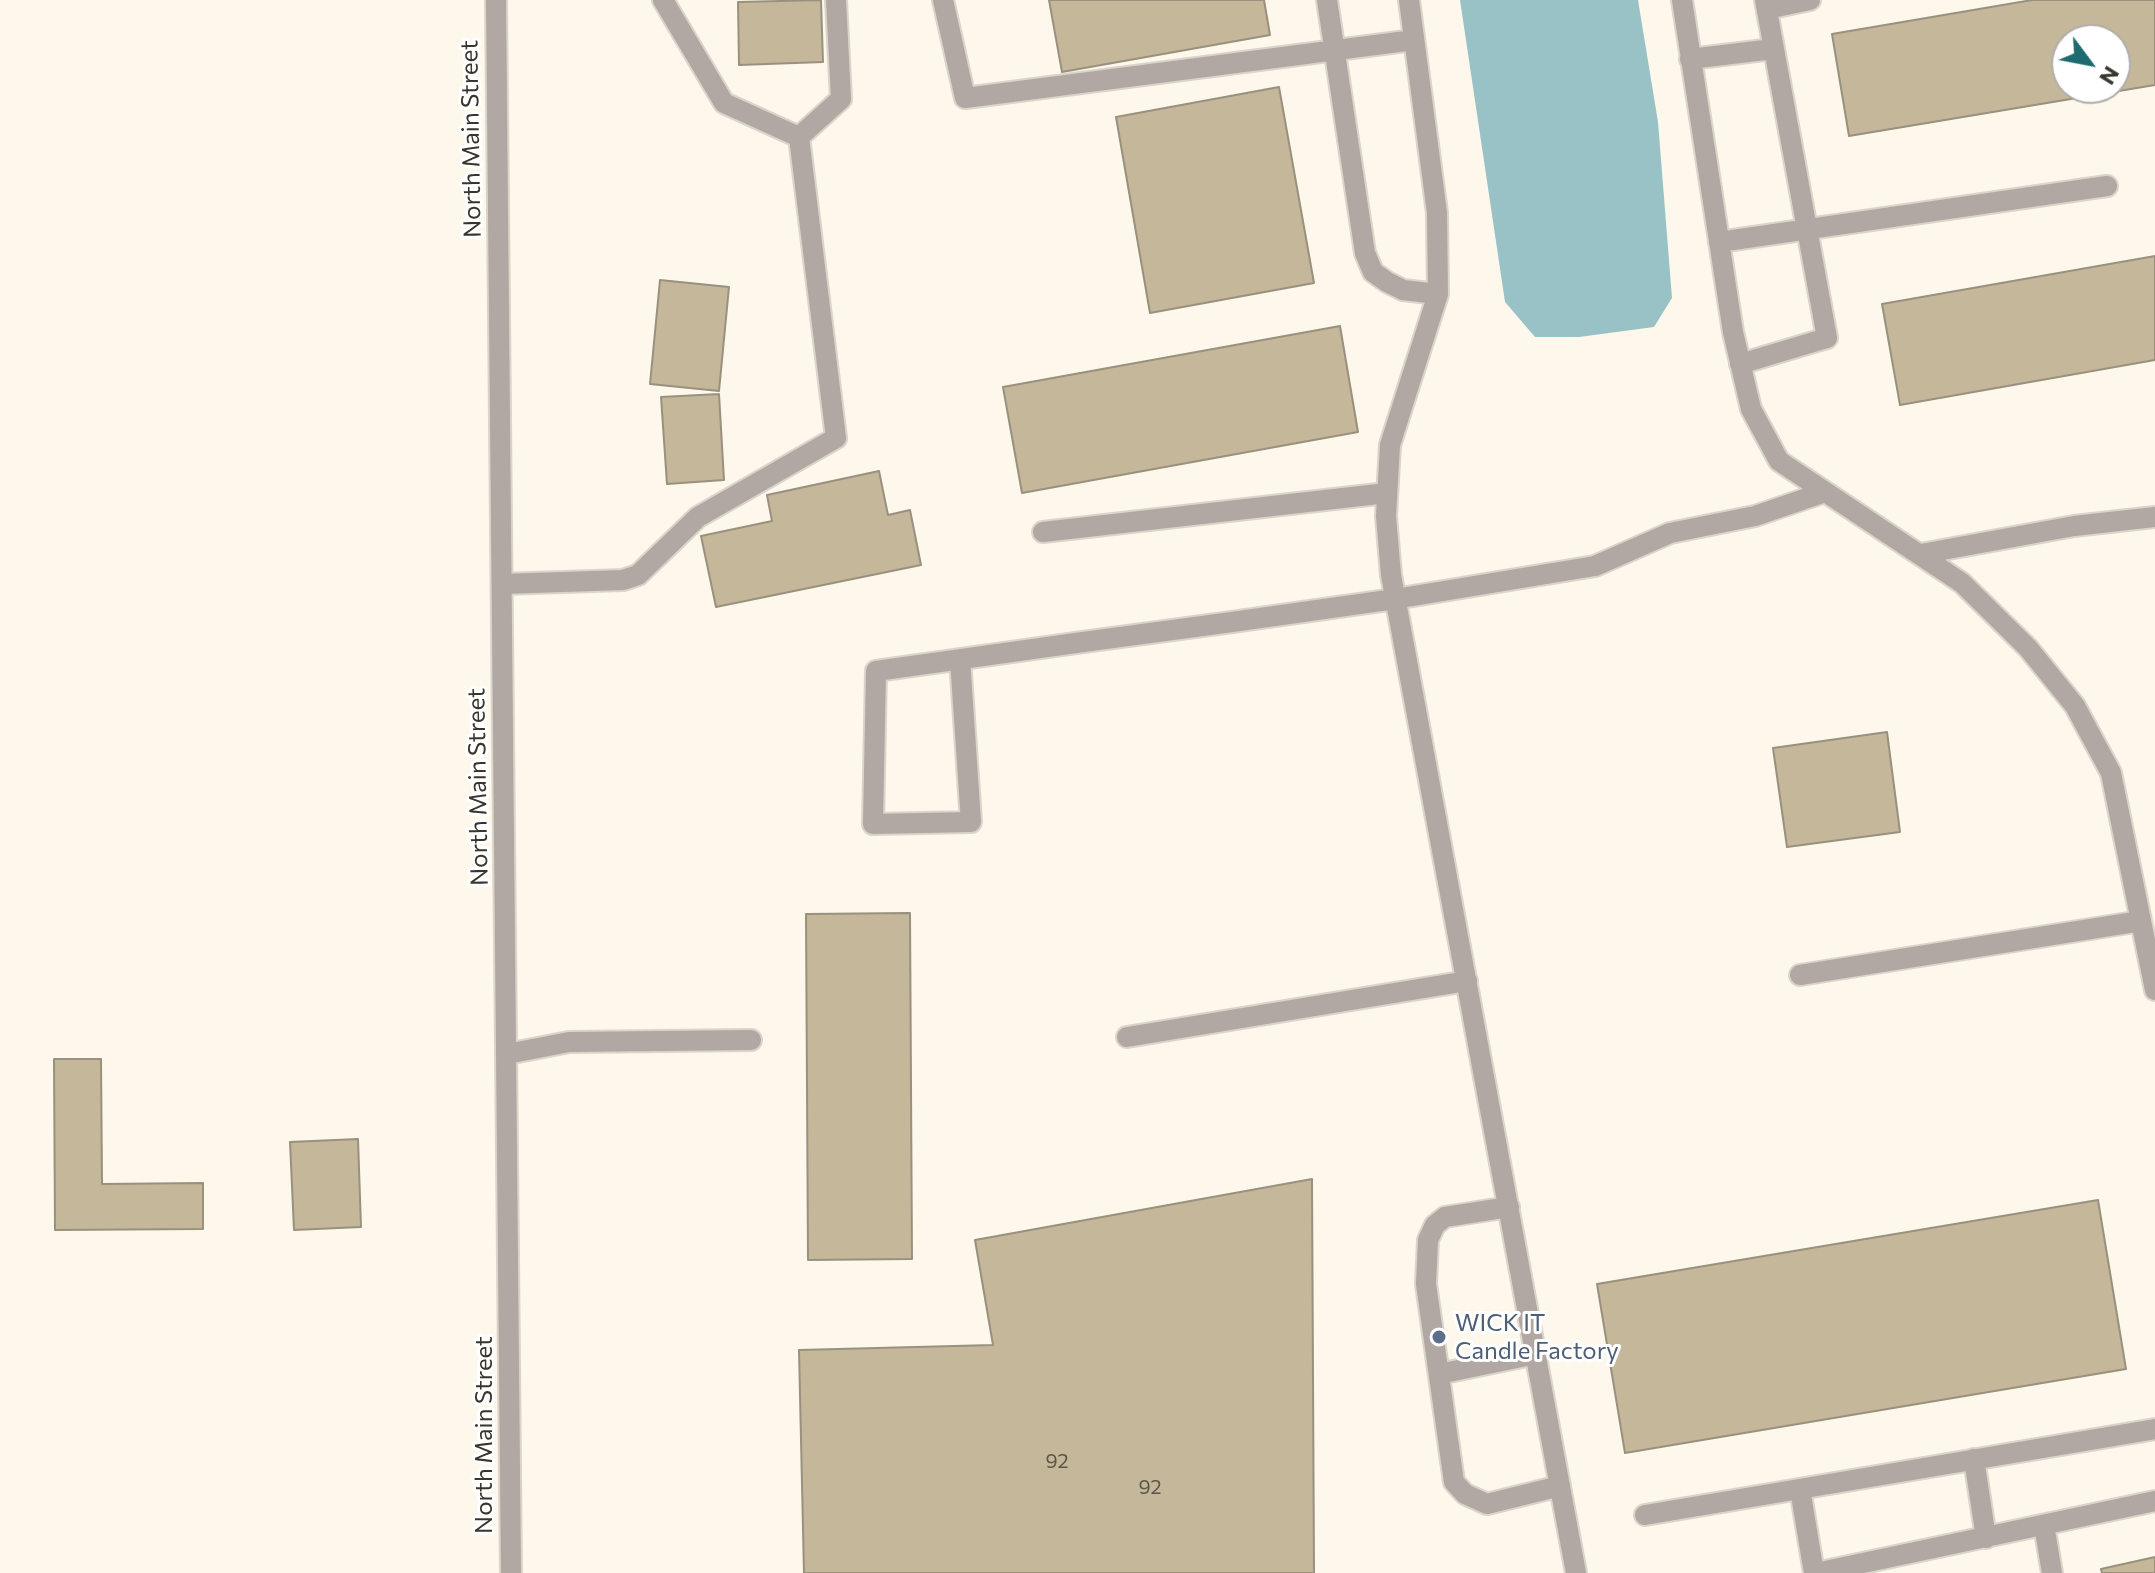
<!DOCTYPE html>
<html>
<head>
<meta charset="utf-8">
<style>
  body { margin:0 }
  #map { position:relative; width:2155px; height:1573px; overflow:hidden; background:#fef8ec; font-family:Commissioner,sans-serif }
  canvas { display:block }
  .north { position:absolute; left:2051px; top:24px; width:80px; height:80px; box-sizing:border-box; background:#fff; border:2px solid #afaeab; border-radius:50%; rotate:122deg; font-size:22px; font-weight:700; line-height:32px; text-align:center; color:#38352d }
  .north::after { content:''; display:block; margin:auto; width:28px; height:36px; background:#1e6b6f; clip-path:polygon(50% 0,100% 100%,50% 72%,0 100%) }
</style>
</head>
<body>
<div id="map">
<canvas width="2155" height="1573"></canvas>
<div class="north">N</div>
</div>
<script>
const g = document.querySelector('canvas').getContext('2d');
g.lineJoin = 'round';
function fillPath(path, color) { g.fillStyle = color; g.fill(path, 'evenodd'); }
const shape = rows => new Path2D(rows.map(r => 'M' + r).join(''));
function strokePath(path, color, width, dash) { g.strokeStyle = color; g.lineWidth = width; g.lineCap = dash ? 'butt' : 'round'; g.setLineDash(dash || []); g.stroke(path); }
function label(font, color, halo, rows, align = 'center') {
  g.font = font + ' Commissioner,sans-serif'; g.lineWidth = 6; g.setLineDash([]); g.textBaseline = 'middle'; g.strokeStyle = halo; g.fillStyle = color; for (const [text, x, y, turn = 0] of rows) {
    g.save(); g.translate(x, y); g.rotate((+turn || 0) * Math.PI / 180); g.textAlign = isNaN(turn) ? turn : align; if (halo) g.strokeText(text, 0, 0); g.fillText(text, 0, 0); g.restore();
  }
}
fillPath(shape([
  [1460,0,1638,0,1658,122,1672,298,1654,327,1579,337,1535,337,1505,302]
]), '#98c2c5');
const building = shape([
  [821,0,823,62,739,65,738,2,821,0],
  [1049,0,1264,0,1270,35,1062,72,1049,0],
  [2032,0,2155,0,2155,85,1849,136,1832,34,2032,0],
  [2067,40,2115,40,2115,88,2067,88,2067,40],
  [1279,87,1314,283,1150,313,1116,117,1279,87],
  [2155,256,2155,360,1900,405,1882,304,2155,256],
  [660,280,729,287,719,391,650,384,660,280],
  [1340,326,1358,432,1022,493,1003,387,1340,326],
  [719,394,724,480,667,484,661,397,719,394],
  [879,471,888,515,910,510,921,565,716,607,701,536,772,521,767,495,879,471],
  [1887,732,1900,832,1787,847,1773,748,1887,732],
  [910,913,912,1259,808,1260,806,914,910,913],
  [54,1059,101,1059,102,1184,203,1183,203,1229,55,1230,54,1059],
  [358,1139,361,1227,294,1230,290,1142,358,1139],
  [1312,1179,1314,1573,804,1573,799,1350,993,1345,975,1240,1312,1179],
  [2098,1200,2126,1369,1625,1453,1597,1284,2098,1200],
  [2155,1557,2155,1573,2102,1573,2101,1569,2155,1557]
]);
fillPath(building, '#c5b799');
strokePath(building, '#99917e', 2);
const minor = shape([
  [496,0,511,1573],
  [663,0,724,103,799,137],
  [943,0,965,98,1414,40],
  [1327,0,1365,253,1373,272,1387,282,1403,290,1438,294],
  [1409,0,1437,213,1438,294,1390,445,1386,516,1391,575,1576,1573],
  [1682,0,1733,332,1751,409,1779,461,1962,583,2028,648,2075,706,2111,773,2155,990],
  [1767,9,1810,0],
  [1690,59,1773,49],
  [799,137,841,99,836,0],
  [1719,242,2107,186],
  [1740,364,1827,338,1765,0],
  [1043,532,1387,493],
  [1921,554,2074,526,2155,517],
  [502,584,623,580,638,575,698,517,836,438,799,137],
  [960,659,971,822,873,824,876,671,1083,642,1232,622,1395,599,1595,566,1670,533,1755,516,1825,492],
  [1800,975,2141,921],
  [1127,1037,1467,981],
  [507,1054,569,1042,751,1040],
  [1509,1207,1445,1217,1435,1225,1428,1240,1426,1284,1454,1482,1465,1494,1487,1504,1560,1486],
  [1439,1374,1536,1354],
  [1974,1459,1986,1538],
  [1800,1489,1814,1573],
  [1645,1515,2155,1429],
  [2044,1525,2052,1573],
  [1816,1573,2155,1501]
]);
strokePath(minor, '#dad5ca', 24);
strokePath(minor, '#b1a7a3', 20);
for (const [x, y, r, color] of [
  [1439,1337,8,"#5c6f8a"]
]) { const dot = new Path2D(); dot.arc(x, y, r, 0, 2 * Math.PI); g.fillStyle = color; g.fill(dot); strokePath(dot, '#fff', 3); }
label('20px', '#5b5648', null, [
  ["92",1057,1461],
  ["92",1150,1487]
]);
label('24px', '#38352d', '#fff', [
  ["North Main Street",471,139,-91],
  ["North Main Street",478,787,-91],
  ["North Main Street",484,1435,-90]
]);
label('24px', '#4e5e75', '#fff', [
  ["WICK IT",1455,1323],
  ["Candle Factory",1455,1351]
], 'left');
</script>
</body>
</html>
